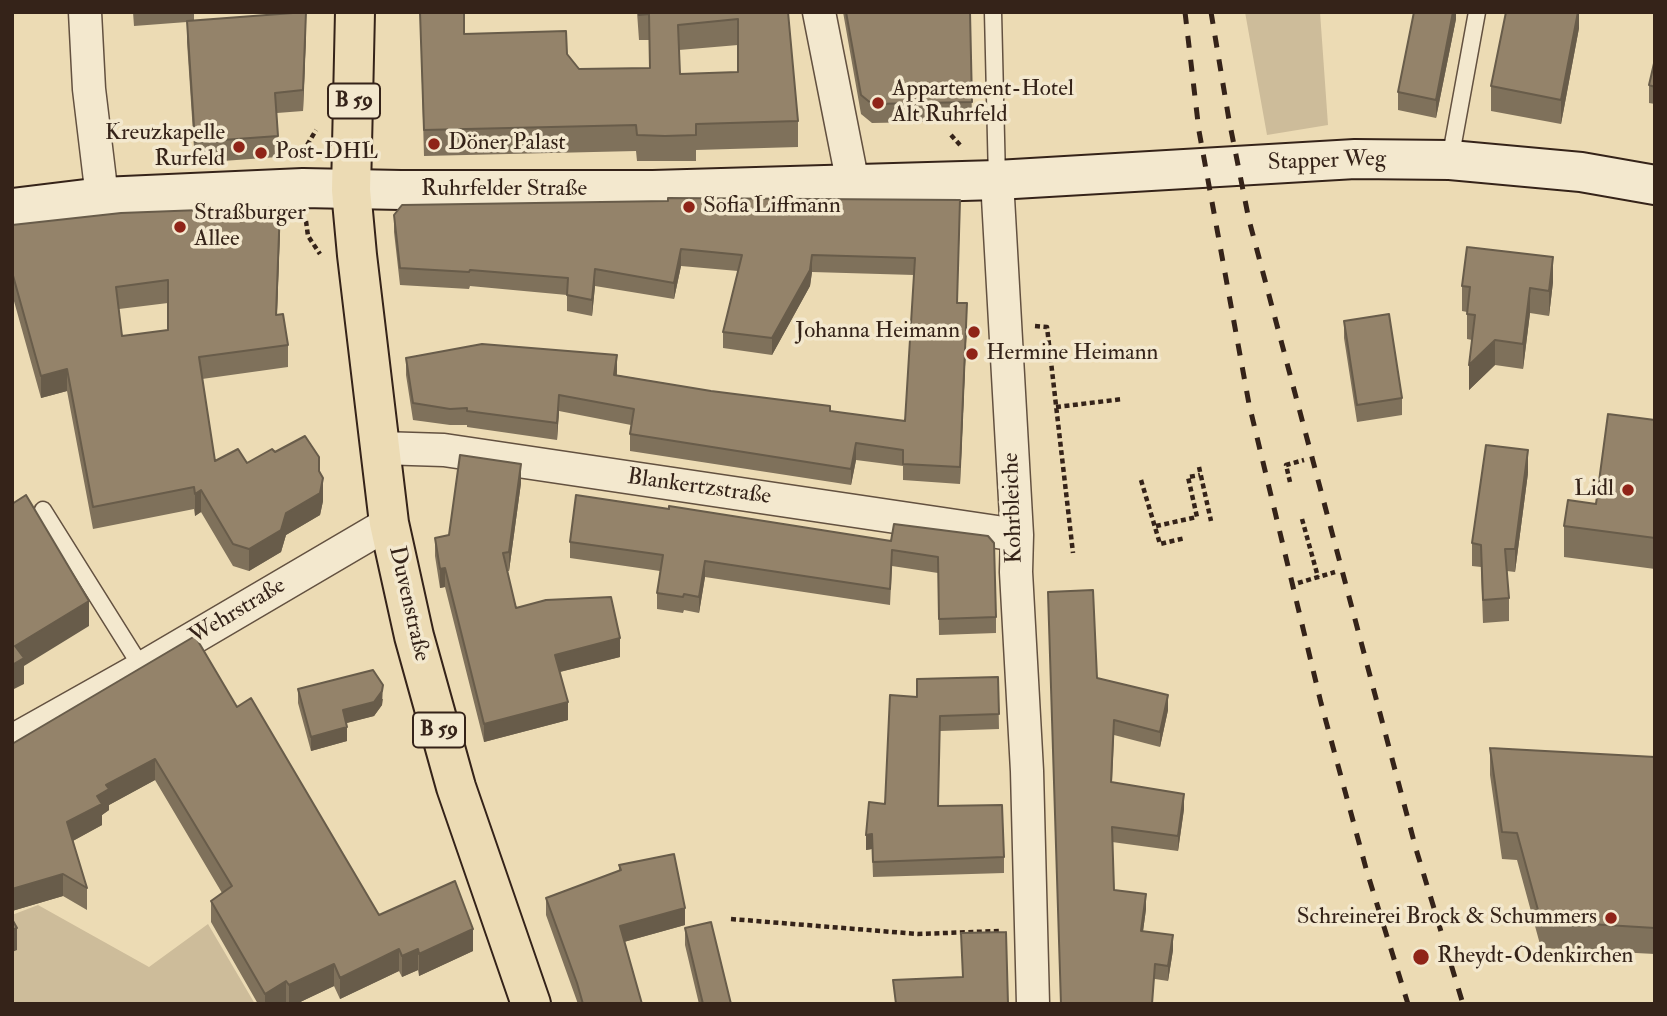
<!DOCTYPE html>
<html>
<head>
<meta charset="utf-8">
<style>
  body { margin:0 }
  #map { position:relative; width:1667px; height:1016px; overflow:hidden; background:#ecdbb4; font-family:"IM FELL Double Pica",serif }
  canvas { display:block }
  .frame { position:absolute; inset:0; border:14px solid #352319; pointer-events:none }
</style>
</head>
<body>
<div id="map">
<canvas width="1667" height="1016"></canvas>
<div class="frame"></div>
</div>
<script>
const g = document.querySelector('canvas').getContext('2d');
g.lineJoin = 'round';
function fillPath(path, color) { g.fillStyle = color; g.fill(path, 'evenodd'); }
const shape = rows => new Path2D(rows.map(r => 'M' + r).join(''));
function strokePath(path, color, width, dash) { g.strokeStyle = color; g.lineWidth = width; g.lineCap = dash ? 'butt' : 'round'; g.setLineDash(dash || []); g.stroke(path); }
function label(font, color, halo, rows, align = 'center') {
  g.font = font + ' "IM FELL Double Pica",serif'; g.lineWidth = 7; g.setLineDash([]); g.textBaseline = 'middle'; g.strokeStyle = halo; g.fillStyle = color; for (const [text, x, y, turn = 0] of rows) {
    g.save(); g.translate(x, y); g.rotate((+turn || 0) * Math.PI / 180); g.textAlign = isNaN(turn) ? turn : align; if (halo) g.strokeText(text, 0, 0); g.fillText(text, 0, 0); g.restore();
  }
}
fillPath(shape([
  [1245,12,1320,12,1328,125,1267,135],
  [38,905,149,967,208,924,255,1004,12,1004,12,915]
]), '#cdbc9a');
const lane = shape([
  [993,12,997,180],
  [1450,160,1477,12],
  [43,510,142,668]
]);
const street = shape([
  [85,12,89,89,102,197],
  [819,12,853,184],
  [997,180,1017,535,1016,572,1027,771,1033,1004],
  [380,448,444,450,1017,535],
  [12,741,142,668,389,523]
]);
const secondary = shape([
  [12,208,102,197,303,188,401,190,653,190,997,180,1355,159,1450,160,1581,172,1655,185]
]);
const primary = shape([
  [355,12,351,190,357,255,389,523,414,636,456,787,531,1004]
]);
strokePath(lane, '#635140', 19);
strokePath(street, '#635140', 35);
strokePath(secondary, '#352319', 42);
strokePath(primary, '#352319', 42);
strokePath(shape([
  [951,135,960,145],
  [305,153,306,147,316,130],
  [306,221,308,236,320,254],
  [1035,326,1047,327,1073,553],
  [1056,407,1123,399],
  [1199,467,1211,521],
  [1141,480,1160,544,1185,538],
  [1290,482,1286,465,1304,460],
  [1302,519,1318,577],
  [1156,526,1197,517,1188,477,1200,475],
  [1298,583,1335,572],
  [731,919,918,934,999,931]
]), '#352319', 4.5, [5, 3.5]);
strokePath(lane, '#f3e8ce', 16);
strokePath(street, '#f3e8ce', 32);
strokePath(secondary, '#f3e8ce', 38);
strokePath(primary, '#ecdbb4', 38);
strokePath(shape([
  [1185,12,1199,131,1249,404,1321,703,1367,872,1408,1004],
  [1211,12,1229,120,1249,220,1416,849,1463,1004]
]), '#352319', 5, [12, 12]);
fillPath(shape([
  [133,12,194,12,194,20,306,33,303,111,277,113,278,157,195,163,187,42,187,22,134,26],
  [420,12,464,34,567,54,579,69,649,68,649,40,639,40,637,12,788,12,798,121,798,147,696,150,696,161,637,161,636,151,424,156],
  [738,45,738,72,680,74,679,50],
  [843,12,973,12,973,13,970,13,972,121,872,123,861,114],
  [1456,12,1456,19,1436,118,1398,110,1398,92],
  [1579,12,1579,28,1561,124,1491,111,1491,86],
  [1655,59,1655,104,1649,103,1649,85],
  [394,215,960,217,957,303,967,320,960,484,903,480,903,466,856,460,851,485,630,451,630,434,631,425,559,411,557,440,467,427,467,425,450,425,413,420,406,375,406,358,617,371,617,375,830,411,905,421,914,275,812,272,810,286,772,355,723,348,723,332,738,271,681,266,674,299,595,286,592,316,567,311,567,295,470,286,469,289,400,285,394,232],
  [12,225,280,229,277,315,288,345,288,367,202,379,215,461,247,463,275,452,319,471,323,501,320,515,286,535,281,552,249,571,233,566,201,512,195,516,194,509,93,529,67,391,41,398,12,294],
  [168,303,168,330,122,336,119,309],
  [1553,282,1549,316,1530,313,1523,369,1495,365,1469,390,1472,340,1467,339,1467,312,1462,311,1462,286],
  [1344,321,1402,398,1402,415,1357,422,1344,338],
  [1655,420,1655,569,1564,557,1564,526,1596,504],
  [1528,473,1515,572,1507,571,1509,598,1509,621,1483,623,1481,567,1472,566,1472,543],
  [521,483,509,571,507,571,516,608,620,657,560,672,568,720,484,742,445,587,440,588,435,556,435,538,449,535],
  [988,536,996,617,996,633,939,635,938,573,892,566,890,605,705,577,699,613,684,610,683,613,657,609,657,593,660,571,570,558,570,542,891,541],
  [998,677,999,729,940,731,938,806,1004,857,1004,873,873,877,872,849,866,850,885,804,917,697],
  [1097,678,1168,710,1160,747,1114,735,1112,782,1184,809,1178,851,1112,842,1114,890,1146,909,1143,931,1173,950,1168,981,1155,979,1060,1004],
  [298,689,383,699,382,705,374,716,346,723,347,741,311,751,298,703],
  [237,707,379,915,473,951,419,976,418,970,402,977,399,971,340,999,334,986,296,1004,258,1004,211,922,211,901,222,893,155,780,109,805,109,810,102,815,102,825,73,841,87,888,87,910,63,896,12,911,12,744],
  [1490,748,1655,757,1655,954,1541,948,1517,860,1502,859,1490,775],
  [619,865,685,925,624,942,642,1004,578,1004,546,915,546,898,619,871],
  [685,928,731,1004,699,1004,685,945]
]), '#7f715b');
fillPath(shape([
  [306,12,306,33,303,111,303,90],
  [1453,12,1456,12,1456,19,1436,118,1436,100],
  [1578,12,1579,12,1579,28,1561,124,1561,100],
  [280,207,280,229,276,337,276,315],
  [681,249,681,266,674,299,674,283],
  [812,255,812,272,810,286,772,355,772,338],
  [1553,257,1553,282,1549,316,1549,291],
  [595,269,595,286,592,316,592,300],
  [1530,288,1530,313,1523,369,1523,344],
  [967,303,967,320,960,484,960,467],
  [1495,340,1495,365,1469,390,1469,365],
  [617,355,617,371,614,392,614,375],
  [67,369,67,391,41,398,41,376],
  [559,395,559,411,557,440,557,423],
  [856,443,856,460,851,485,851,469],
  [1528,450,1528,473,1515,572,1515,549],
  [521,464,521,483,509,571,509,552],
  [323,478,323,501,320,515,286,535,281,552,249,571,249,549,286,513],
  [201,490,201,512,195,516,195,494],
  [705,561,705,577,699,613,699,597],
  [445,568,445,587,440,588,440,569],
  [89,601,89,626,24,666,24,684,12,690,12,665,15,646],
  [620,638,620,657,555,673,555,655],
  [383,685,382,705,374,716,343,724,343,710],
  [1168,695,1168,710,1160,747,1160,732],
  [568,702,568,720,484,742,484,724],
  [347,727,347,741,311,751,311,737],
  [155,759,155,780,109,805,109,810,102,815,102,825,67,844,67,822,106,785],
  [1184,794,1184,809,1178,851,1178,836],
  [872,834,872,849,866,850,866,835],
  [63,874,63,896,12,911,12,889],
  [1146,894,1146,909,1141,946,1141,931],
  [685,908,685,925,620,943,620,926],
  [17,928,17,950,12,952,12,930],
  [473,929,473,951,419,976,419,954],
  [1173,935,1173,950,1168,981,1168,966],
  [399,949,399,971,340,999,340,978],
  [418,949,418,970,402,977,402,956],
  [334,964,334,986,296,1004,289,1004,289,985],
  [286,981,286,1003,265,1004,265,994]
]), '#685c4a');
const building = shape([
  [306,12,303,90,275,93,278,136,195,142,187,21,306,12],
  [420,12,464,12,464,34,566,31,567,54,579,69,650,68,649,14,639,15,639,12,788,12,798,121,696,124,696,135,665,136,637,135,636,125,424,130,420,12],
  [738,19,738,72,680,74,678,25,738,19],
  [846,12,970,12,972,102,872,104,861,95,846,12],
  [1414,12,1453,12,1436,100,1398,92,1414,12],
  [1506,12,1578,12,1561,100,1491,86,1506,12],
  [1655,59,1655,87,1649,85,1655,59],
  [668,198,960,200,957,303,967,303,960,467,903,464,903,450,856,443,851,469,630,434,634,409,559,395,557,423,467,411,467,408,450,409,413,403,406,358,482,344,617,355,614,375,711,391,830,406,830,411,905,421,915,258,812,255,810,270,772,338,723,332,742,255,681,249,674,283,595,269,592,300,567,295,568,278,470,270,469,272,400,268,394,215,402,205,668,201,668,198],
  [280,207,276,315,283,314,288,345,199,357,215,461,238,449,247,463,272,449,275,452,305,436,319,457,319,471,323,478,320,493,286,513,281,530,249,549,233,544,201,490,195,494,194,487,93,507,67,369,41,376,12,272,12,225,121,213,280,207],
  [168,280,168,330,122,336,116,287,168,280],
  [1467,247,1553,257,1549,291,1530,288,1523,344,1495,340,1469,365,1475,315,1467,314,1470,287,1462,286,1467,247],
  [1389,314,1402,398,1357,405,1344,321,1389,314],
  [1608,414,1655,420,1655,538,1564,526,1568,500,1596,504,1608,414],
  [1486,445,1528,450,1515,549,1505,549,1509,598,1483,600,1481,545,1472,543,1486,445],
  [460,455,521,464,509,552,503,553,516,608,546,600,611,597,620,638,555,655,568,702,484,724,445,568,440,569,435,538,449,535,460,455],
  [26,495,89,601,15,646,24,658,12,665,12,504,26,495],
  [576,495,669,509,669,506,891,541,894,524,988,536,994,543,996,617,939,619,938,557,892,550,890,589,705,561,699,597,684,594,683,597,657,593,663,555,570,542,576,495],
  [1093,590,1097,678,1168,695,1160,732,1114,720,1111,782,1184,794,1178,836,1112,827,1114,890,1146,894,1141,931,1173,935,1168,966,1155,964,1152,1004,1061,1004,1048,592,1093,590],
  [195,636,237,707,251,698,379,915,455,881,473,929,419,954,418,949,402,956,399,949,340,978,334,964,289,985,286,981,265,994,211,901,232,886,155,759,106,785,109,789,97,796,102,804,67,822,87,888,63,874,12,889,12,744,195,636],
  [373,670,383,685,382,691,374,702,343,710,347,727,311,737,298,689,373,670],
  [998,677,999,714,940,716,938,806,1002,805,1004,857,873,862,872,834,866,835,869,802,885,804,890,695,917,697,917,679,998,677],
  [1490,748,1655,757,1655,928,1541,921,1517,833,1502,832,1490,748],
  [674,854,685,908,620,926,642,1004,583,1004,577,983,546,898,621,870,619,865,674,854],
  [12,919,17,928,12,930,12,919],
  [711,922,731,1004,703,1004,685,928,711,922],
  [1006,932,1008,1004,896,1004,893,980,963,977,961,933,1006,932]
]);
fillPath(building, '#94836a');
strokePath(building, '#685c4a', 2);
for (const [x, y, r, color] of [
  [878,103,7,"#8f2418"],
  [434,144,7,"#8f2418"],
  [239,147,7,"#8f2418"],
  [261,153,7,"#8f2418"],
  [689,207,7,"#8f2418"],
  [180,227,7,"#8f2418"],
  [974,332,7,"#8f2418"],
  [972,354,7,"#8f2418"],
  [1628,490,7,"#8f2418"],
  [1611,918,7,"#8f2418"],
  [1421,957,9,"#8f2418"]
]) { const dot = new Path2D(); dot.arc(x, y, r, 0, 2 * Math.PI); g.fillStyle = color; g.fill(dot); strokePath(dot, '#f3e8ce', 2.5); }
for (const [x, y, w] of [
  [354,101,52],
  [439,730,52]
]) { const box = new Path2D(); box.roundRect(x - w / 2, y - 17.5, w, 35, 5); g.fillStyle = '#f3e8ce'; g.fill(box); strokePath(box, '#352319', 2); }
label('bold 21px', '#352319', null, [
  ["B 59",354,101],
  ["B 59",439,730]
]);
label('23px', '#352319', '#f3e8ce', [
  ["Appartement-Hotel",892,90],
  ["Alt Ruhrfeld",892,116],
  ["Kreuzkapelle",225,134,"right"],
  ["Rurfeld",225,160,"right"],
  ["Döner Palast",448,144],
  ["Post-DHL",275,153],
  ["Sofia Liffmann",703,207],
  ["Straßburger",194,214],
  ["Allee",194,240],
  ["Johanna Heimann",960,332,"right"],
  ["Hermine Heimann",986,354],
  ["Lidl",1614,490,"right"],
  ["Schreinerei Brock & Schummers",1597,918,"right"],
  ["Rheydt-Odenkirchen",1437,957]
], 'left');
label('23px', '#352319', '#f3e8ce', [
  ["Stapper Weg",1327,162,-2],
  ["Ruhrfelder Straße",504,190],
  ["Blankertzstraße",699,488,8],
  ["Kohrbleiche",1014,508,-92],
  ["Duvenstraße",408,604,77],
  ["Wehrstraße",238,612,-31]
]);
</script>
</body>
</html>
